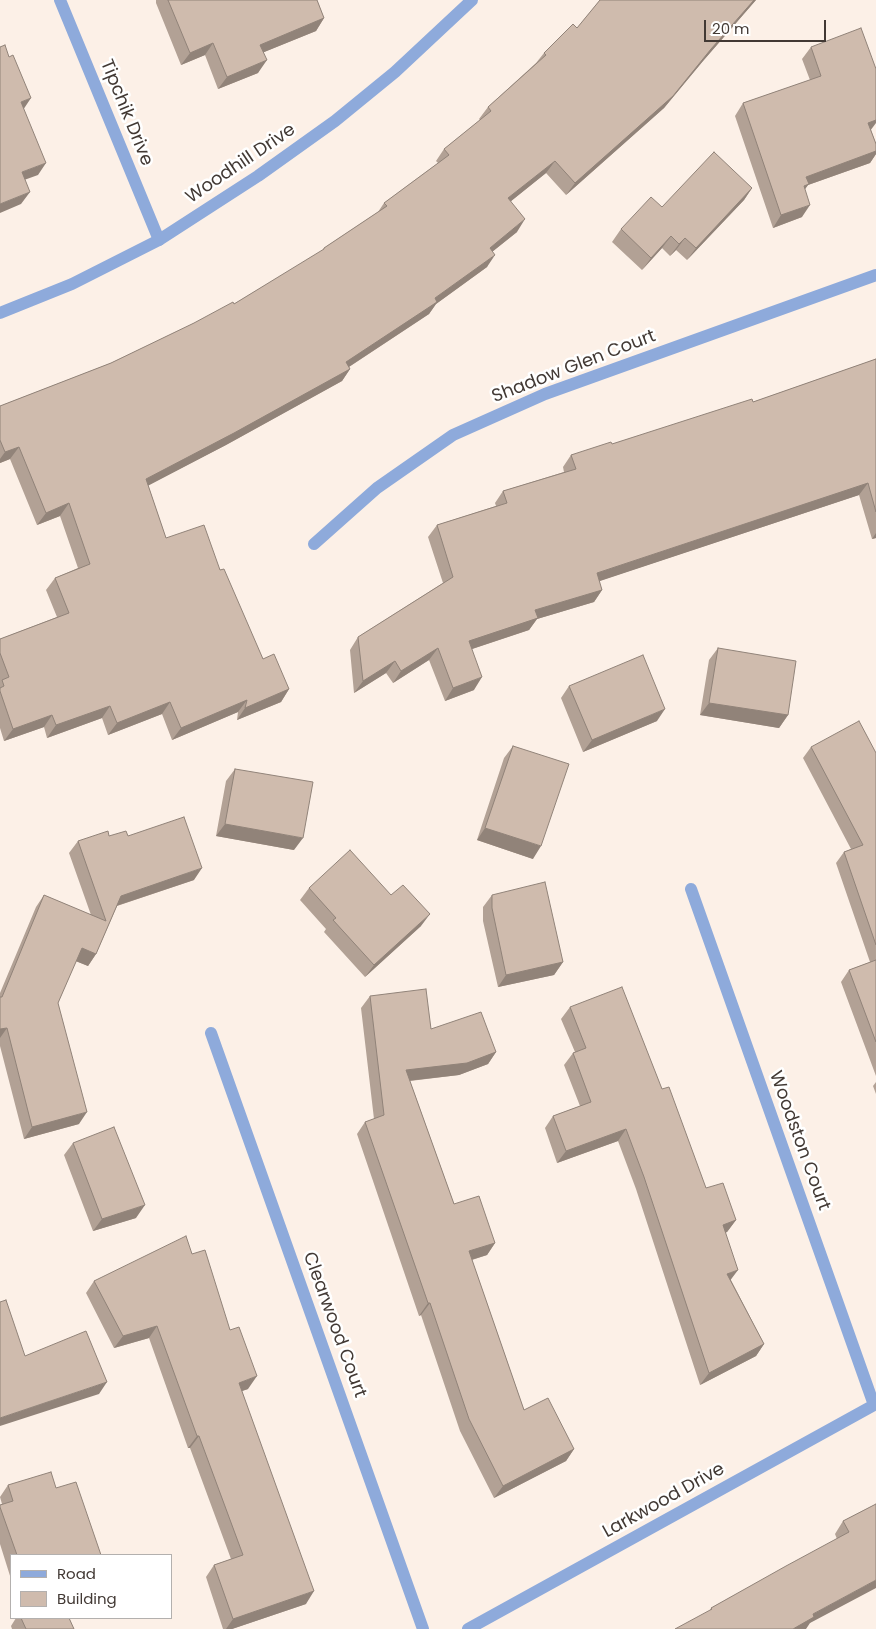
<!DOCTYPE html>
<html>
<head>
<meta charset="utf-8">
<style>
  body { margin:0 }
  #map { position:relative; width:876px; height:1629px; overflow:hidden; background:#fcf0e7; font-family:Poppins,sans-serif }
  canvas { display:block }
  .legend { position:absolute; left:10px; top:1554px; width:162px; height:65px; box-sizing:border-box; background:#fff; border:1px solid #b3b0ae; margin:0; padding:6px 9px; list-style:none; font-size:15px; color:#423934 }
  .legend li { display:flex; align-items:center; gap:10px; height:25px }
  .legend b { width:25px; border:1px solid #b3b0ae }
  .scale { position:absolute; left:704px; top:20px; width:122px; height:22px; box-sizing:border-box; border:2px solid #423934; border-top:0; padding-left:6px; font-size:15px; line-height:18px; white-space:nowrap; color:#423934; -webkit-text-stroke:4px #fff; paint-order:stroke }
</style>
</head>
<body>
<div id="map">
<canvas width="876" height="1629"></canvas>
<ul class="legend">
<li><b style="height:6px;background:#8eaadb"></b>Road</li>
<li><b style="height:14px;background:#cfbbad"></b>Building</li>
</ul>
<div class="scale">20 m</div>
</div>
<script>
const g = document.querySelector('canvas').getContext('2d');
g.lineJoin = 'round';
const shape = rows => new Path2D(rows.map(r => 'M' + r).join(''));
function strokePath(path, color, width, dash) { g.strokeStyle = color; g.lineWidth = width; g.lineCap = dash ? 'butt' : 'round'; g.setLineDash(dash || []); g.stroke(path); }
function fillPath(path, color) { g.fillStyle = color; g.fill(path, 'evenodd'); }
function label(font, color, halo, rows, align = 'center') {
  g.font = font + ' Poppins,sans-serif'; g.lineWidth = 5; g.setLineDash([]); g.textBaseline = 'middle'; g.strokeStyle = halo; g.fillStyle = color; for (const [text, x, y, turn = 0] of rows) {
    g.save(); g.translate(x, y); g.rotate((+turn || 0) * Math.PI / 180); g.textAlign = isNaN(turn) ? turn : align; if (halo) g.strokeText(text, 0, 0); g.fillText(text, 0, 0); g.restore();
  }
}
strokePath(shape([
  [60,0,159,240],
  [314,544,377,488,453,435,545,394,876,275],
  [691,889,874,1405],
  [211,1033,423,1629],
  [468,1629,876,1404]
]), '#8eaadb', 12);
strokePath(shape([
  [0,313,72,284,159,240,258,176,335,121,395,72,472,0]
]), '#8eaadb', 12);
fillPath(shape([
  [156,0,317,0,324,18,316,31,264,52,258,73,218,89,205,55,181,65,156,3],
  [600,0,756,0,703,61,664,108,566,195,546,173,511,201,517,232,493,251,487,267,436,304,429,314,349,367,350,369,342,381,226,445,148,485,166,538,220,570,263,659,289,689,281,702,237,720,238,712,172,740,162,714,108,735,102,718,47,738,44,727,4,741,0,728,0,639,57,617,46,590,55,578,78,568,60,516,37,525,10,459,0,463,0,406,111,363,234,304,322,251,324,248,378,212,384,203,438,163,436,161,444,149,480,120,479,119,488,107,536,63,544,53,577,28],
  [811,47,871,130,876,144,876,154,870,163,808,185,805,189,802,217,773,228,735,116,743,103,810,80,802,59],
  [752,188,744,200,687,260,676,250,670,256,662,248,642,270,612,242,621,229,662,207],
  [876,359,876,538,872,539,859,495,599,581,602,590,594,602,537,619,529,630,472,649,474,690,445,701,429,660,393,683,386,673,354,693,350,650,358,637,443,583,428,537,437,525,496,506,495,503,503,491,564,472,563,467,571,455,612,444,753,402],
  [718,648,788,715,779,728,700,715,709,660],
  [569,686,657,721,583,752,561,698],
  [513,746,533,859,477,840,504,758],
  [811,747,876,753,876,1076,841,982,849,970,870,962,836,863,844,852,851,849,803,758],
  [235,769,294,850,216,836,226,781],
  [109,836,128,836,194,880,117,906,96,954,88,966,76,961,58,1003,79,1124,24,1139,0,1046,0,993,36,907,44,895,91,915,69,853,78,841],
  [309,888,391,895,421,926,365,977,324,932,326,929,300,900],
  [492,895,563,962,554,975,498,987,483,921,483,907],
  [370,996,431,1029,496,1052,488,1064,459,1075,410,1081,454,1204,495,1243,487,1255,472,1260,524,1410,574,1449,566,1461,494,1498,460,1431,421,1315,419,1316,357,1134,365,1122,374,1119,361,1008],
  [570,1007,662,1089,706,1188,736,1220,727,1232,725,1233,731,1280,764,1344,756,1356,700,1385,636,1189,618,1141,557,1163,545,1128,553,1116,580,1106,564,1065,573,1053,575,1052,561,1019],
  [876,1082,876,1094,873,1086],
  [73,1143,136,1218,93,1231,64,1155],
  [192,1254,248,1389,242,1391,306,1604,232,1629,223,1629,206,1577,214,1565,231,1559,190,1448,188,1448,149,1338,114,1348,86,1293,94,1281],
  [8,1485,56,1488,101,1555,11,1555,11,1579,0,1544,0,1505,2,1504,0,1497],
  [876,1504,810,1623,710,1610,711,1608,837,1539,835,1534,843,1521],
  [16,1618,69,1618,74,1629,12,1629,11,1626]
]), '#b2a195');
fillPath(shape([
  [754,0,756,0,703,61,664,108,566,195,575,183,711,49],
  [324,18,316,31,252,57,260,45],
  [213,43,205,55,181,65,190,53],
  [267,60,258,73,218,89,227,77],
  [31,98,23,110,21,102],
  [876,111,876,123,870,131,859,135],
  [876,151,876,154,870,163,808,185,800,196,806,177],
  [555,161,546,173,500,210,508,198],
  [46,163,38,175,13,184,22,172],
  [752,188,744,200,687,260,696,248],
  [30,192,21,204,0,213,0,204],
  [810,205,802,217,773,228,781,215],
  [525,219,517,232,482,260,490,248],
  [671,236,662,248,642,270,651,258],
  [685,238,676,250,670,256,679,244],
  [495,255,487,267,436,304,429,314,338,374,346,362],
  [350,369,342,381,226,445,138,491,146,479],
  [19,447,10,459,0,463,0,459,5,452],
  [868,483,859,495,588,585,597,573],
  [69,503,60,516,37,525,46,513],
  [876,533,876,538,872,539],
  [602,590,594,602,537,619,529,630,460,653,469,641,535,610],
  [438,648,429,660,393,683,401,671],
  [395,661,386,673,354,693,363,681],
  [482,677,474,690,445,701,453,688],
  [289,689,281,702,237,720,245,708],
  [247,700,238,712,172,740,181,728],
  [170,702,162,714,108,735,117,723],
  [709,703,788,715,779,728,700,715],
  [110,706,102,718,47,738,56,725],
  [665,709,657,721,583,752,592,740],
  [52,715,44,727,4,741,13,729],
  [225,824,303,838,294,850,216,836],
  [485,828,541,846,533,859,477,840],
  [202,868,194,880,113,907,121,896],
  [430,914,421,926,365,977,374,965],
  [82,948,96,954,88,966,73,960],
  [563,962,554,975,498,987,506,975],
  [7,1028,0,1038,0,1029],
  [496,1052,488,1064,459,1075,398,1082,406,1070],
  [87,1112,79,1124,24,1139,32,1127],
  [626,1129,618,1141,557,1163,566,1151],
  [145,1205,136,1218,93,1231,102,1219],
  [736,1220,727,1232,714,1236,723,1225],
  [495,1243,487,1255,461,1263,469,1251],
  [738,1270,729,1282,727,1274],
  [428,1303,430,1303,421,1315,419,1316],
  [157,1326,149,1338,114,1348,123,1336],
  [764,1344,756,1356,700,1385,709,1373],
  [257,1376,248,1389,230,1395,239,1383],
  [107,1382,99,1394,0,1426,0,1418],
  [197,1436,199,1436,190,1448,188,1448],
  [574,1449,566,1461,494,1498,503,1486],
  [876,1580,876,1588,810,1623,806,1629,793,1629,813,1614],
  [314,1591,306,1604,232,1629,226,1629,233,1619]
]), '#918379');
const building = shape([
  [168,0,317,0,324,18,260,45,267,60,227,77,213,43,190,53,168,0],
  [600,0,754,0,711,49,673,96,575,183,555,161,508,198,525,219,490,248,495,255,435,298,437,302,346,362,350,369,234,433,146,479,166,538,204,525,220,570,224,569,263,659,274,654,289,689,245,708,247,700,181,728,170,702,117,723,110,706,56,725,52,715,13,729,0,691,0,688,4,686,2,680,9,677,0,653,0,639,69,613,55,578,90,564,69,503,46,513,19,447,5,452,0,440,0,406,111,363,194,323,233,302,234,304,324,249,324,248,387,206,384,203,449,155,444,149,491,111,488,107,546,55,544,53,573,24,577,28,600,0],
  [861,28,876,69,876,120,868,123,876,144,876,151,806,177,809,184,804,186,810,205,781,215,743,103,821,76,811,47,861,28],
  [5,45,9,57,13,55,31,98,21,102,46,163,22,172,30,192,0,204,0,47,5,45],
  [714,152,752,188,696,248,685,238,679,244,671,236,651,258,621,229,651,197,662,207,714,152],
  [876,359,876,512,868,483,597,573,602,590,535,610,538,618,469,641,482,677,453,688,438,648,401,671,395,661,363,681,358,637,453,577,437,525,507,503,503,491,576,469,571,455,611,442,612,444,752,399,753,402,876,359],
  [718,648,796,661,788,715,709,703,718,648],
  [643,655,665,709,592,740,569,686,643,655],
  [859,721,876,753,876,945,844,852,863,845,811,747,859,721],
  [513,746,569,764,541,846,485,828,513,746],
  [235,769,313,782,303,838,225,824,235,769],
  [184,817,202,868,121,896,96,954,82,948,58,1003,87,1112,32,1127,7,1028,0,1029,0,997,2,997,44,895,106,921,78,841,108,831,109,836,126,831,128,836,184,817],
  [350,850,391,895,403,885,430,914,374,965,333,920,336,918,309,888,350,850],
  [545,882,563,962,506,975,492,908,492,895,545,882],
  [876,960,876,1042,849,970,876,960],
  [622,987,662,1089,669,1087,706,1188,723,1183,736,1220,723,1225,738,1270,727,1274,764,1344,709,1373,644,1177,626,1129,566,1151,553,1116,591,1102,573,1053,586,1048,570,1007,622,987],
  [426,989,431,1029,481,1012,496,1052,467,1063,406,1070,454,1204,479,1196,495,1243,469,1251,524,1410,548,1398,574,1449,503,1486,469,1419,430,1303,428,1303,365,1122,384,1115,370,996,426,989],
  [114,1127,145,1205,102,1219,73,1143,114,1127],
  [186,1236,192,1254,205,1250,230,1330,239,1327,257,1376,239,1383,314,1591,233,1619,214,1565,243,1555,199,1436,197,1436,157,1326,123,1336,94,1281,186,1236],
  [6,1300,25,1356,86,1331,107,1382,0,1418,0,1302,6,1300],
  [51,1472,56,1488,76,1482,101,1555,17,1555,0,1507,0,1505,13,1501,8,1485,51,1472],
  [876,1504,876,1580,813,1614,814,1617,793,1629,675,1629,712,1609,711,1608,786,1566,849,1532,843,1521,876,1504],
  [21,1618,69,1618,74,1629,26,1629,21,1618]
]);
fillPath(building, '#cfbbad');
strokePath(building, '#918379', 1);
label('18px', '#423934', '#fff', [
  ["Tipchik Drive",126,113,68],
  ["Woodhill Drive",241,164,-34],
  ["Shadow Glen Court",574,367,-21],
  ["Woodston Court",799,1141,70],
  ["Clearwood Court",334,1325,70],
  ["Larkwood Drive",664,1501,-29]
]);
</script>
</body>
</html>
